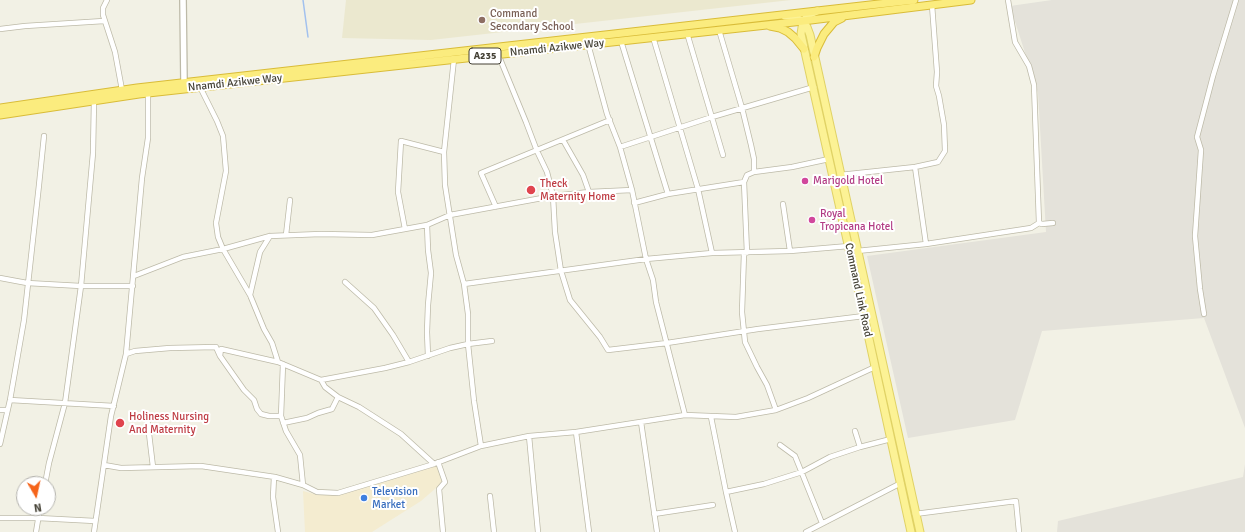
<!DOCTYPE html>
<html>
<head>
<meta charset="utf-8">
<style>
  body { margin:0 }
  #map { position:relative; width:1245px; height:532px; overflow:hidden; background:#f2f1e5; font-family:Signika,sans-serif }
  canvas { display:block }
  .north { position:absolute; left:16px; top:476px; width:40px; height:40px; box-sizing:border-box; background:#fff; border:1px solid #b4b3ae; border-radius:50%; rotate:171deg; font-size:11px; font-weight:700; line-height:16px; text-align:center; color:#444135 }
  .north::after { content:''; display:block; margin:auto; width:14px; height:18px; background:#f5641a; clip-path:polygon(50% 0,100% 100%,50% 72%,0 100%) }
</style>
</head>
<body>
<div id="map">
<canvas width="1245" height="532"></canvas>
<div class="north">N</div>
</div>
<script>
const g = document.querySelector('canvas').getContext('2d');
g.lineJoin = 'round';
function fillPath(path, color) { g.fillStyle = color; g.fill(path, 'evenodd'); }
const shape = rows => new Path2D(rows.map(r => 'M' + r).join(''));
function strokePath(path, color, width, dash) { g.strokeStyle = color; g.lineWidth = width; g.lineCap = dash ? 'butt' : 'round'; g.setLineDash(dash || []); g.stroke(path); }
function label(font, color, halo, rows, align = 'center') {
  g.font = font + ' Signika,sans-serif'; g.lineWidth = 4; g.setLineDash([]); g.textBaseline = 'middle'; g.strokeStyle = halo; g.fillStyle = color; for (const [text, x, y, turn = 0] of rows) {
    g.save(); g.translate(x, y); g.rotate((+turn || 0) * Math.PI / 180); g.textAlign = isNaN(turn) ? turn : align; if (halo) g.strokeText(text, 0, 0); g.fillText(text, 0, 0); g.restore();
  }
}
fillPath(shape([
  [439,464,443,482,421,501,372,532,305,532,303,491,314,494,333,495]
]), '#f4ecd0');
fillPath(shape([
  [1052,0,1245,0,1245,428,1204,318,1042,331,1015,420,908,438,867,256,1046,232,1038,93,1010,6],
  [1245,464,1245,532,1057,532,1058,521,1243,477]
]), '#e4e2da');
fillPath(shape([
  [346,0,791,0,431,40,342,38]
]), '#ebe8cf');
strokePath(shape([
  [303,0,308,37]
]), '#a2c1ee', 1.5);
const minor = shape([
  [107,0,103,8,103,15,115,52,122,90],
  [1008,0,1015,42,1029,66,1034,85,1039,223],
  [0,29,25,26,104,21],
  [719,30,742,108,751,145,754,159,754,172],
  [687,33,723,155],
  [653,37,698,189,712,253],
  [621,41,668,194],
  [588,44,607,114,620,147,632,190,646,259,653,280,656,302,685,415],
  [498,54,526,122,537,151,547,172,553,196,555,232,561,271,570,300,600,337,608,350,667,343,758,329,864,316],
  [454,59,444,152,445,185,456,255,464,284,468,314,468,344,474,401,481,446],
  [200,87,217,121,223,136,226,171,216,223,218,237,223,249,250,295,264,329,272,343,278,362],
  [563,140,583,175,589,192],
  [620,147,712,117,814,87],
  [915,167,938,162,945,151,944,125,939,96,936,86,937,72,932,5],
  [840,175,915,167,926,244],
  [634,203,668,194,744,182],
  [783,204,790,251],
  [496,207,481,173,610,120],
  [427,225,428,250,431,273,428,305,427,332,428,356],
  [405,229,398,192,401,141,444,152],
  [286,235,290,200],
  [857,251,926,244,1031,228,1039,223,1042,224,1053,223],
  [744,253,742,312,745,342,757,367,767,385,776,410],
  [747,253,744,182,747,175,754,172,792,167,829,159],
  [134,276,183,257,223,249,270,236,321,234,372,235,427,225,450,215,553,196,589,192,632,190],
  [0,278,27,283,81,286,133,286],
  [345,282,374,308,393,335,409,362],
  [464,284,646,259,712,253,790,251,849,246],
  [250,295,260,252,270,236],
  [1204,314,1200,289,1195,236,1201,150,1197,137,1213,76,1236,0],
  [126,354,135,351,170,348,216,347,220,356,221,349,278,362,321,380,325,387,338,397,359,407,401,434,434,464],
  [220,356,244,390,254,400,257,409,261,414,269,416,281,416],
  [283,364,281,416,286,431,300,455,303,485],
  [321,380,385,368,409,362,450,348,468,344,492,341],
  [10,400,114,406],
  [0,410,7,410],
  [147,417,153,467],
  [711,417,726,492,735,532],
  [641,422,657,532],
  [283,423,307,418,318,413,332,409,338,397],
  [855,431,860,447],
  [576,432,589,532],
  [529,436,538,532],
  [0,444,10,400,24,320,39,185,44,136],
  [780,445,795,456,822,523],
  [438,462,445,482,439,489,443,532],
  [104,465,121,468,201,466,275,477,303,485,317,492,338,493,434,464,481,446,529,436,576,432,685,415,736,417,776,410,808,398,875,367],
  [274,477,273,497,278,532],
  [45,484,49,463,65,403,81,286,93,153,94,100],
  [726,492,764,484,802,472,830,457,860,447,891,439],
  [490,496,494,532],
  [654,514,713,505],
  [915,514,1016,501,1019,532],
  [0,518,38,518,95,521],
  [36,532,40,508],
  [94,532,111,416,126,354,142,178,148,138,148,93],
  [806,532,901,483]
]);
const tertiary = shape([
  [183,0,184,82]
]);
const primary = shape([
  [817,11,810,14,803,21,801,34,864,316,911,532],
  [785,16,791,16,803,21,807,27,810,35,920,532]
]);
const trunk = shape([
  [770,26,780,28,788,32,795,38,804,49],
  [814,57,817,48,824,34,834,22,842,18],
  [0,108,137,88,914,0],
  [0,115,139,94,803,21,971,0]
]);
strokePath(minor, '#bdbaa8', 6);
strokePath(tertiary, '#bdbaa8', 8);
strokePath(primary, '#e0d265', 9);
strokePath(trunk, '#d9bc38', 9);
strokePath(minor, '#fff', 4.5);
strokePath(tertiary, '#fff', 5.5);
strokePath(primary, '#fcf295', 7);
strokePath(trunk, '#fbec7e', 7);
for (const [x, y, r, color] of [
  [482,20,4,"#8d6e63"],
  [805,181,4,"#d1479c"],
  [531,190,5,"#e0444e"],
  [812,220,4,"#d1479c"],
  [120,423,5,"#e0444e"],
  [364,498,4,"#3f7fe0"]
]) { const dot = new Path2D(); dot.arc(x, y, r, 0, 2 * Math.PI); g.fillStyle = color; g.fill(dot); strokePath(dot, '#fff', 1.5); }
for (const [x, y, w] of [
  [485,56,32]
]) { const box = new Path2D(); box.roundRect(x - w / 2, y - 8, w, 16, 3); g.fillStyle = '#fff'; g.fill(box); strokePath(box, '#444135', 1); }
label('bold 10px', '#444135', null, [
  ["A235",485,56]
]);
label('11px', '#785e54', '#fff', [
  ["Command",490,14],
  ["Secondary School",490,27]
], 'left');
label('11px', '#444135', '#fff', [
  ["Nnamdi Azikwe Way",557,48,-6],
  ["Nnamdi Azikwe Way",235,83,-6],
  ["Command Link Road",858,290,78]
]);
label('11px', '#b23c85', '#fff', [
  ["Marigold Hotel",813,181],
  ["Royal",820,214],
  ["Tropicana Hotel",820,227]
], 'left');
label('11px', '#be3a42', '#fff', [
  ["Theck",540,184],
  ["Maternity Home",540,197],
  ["Holiness Nursing",129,417],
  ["And Maternity",129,430]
], 'left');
label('11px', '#366cbe', '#fff', [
  ["Television",372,492],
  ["Market",372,505]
], 'left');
</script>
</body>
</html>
